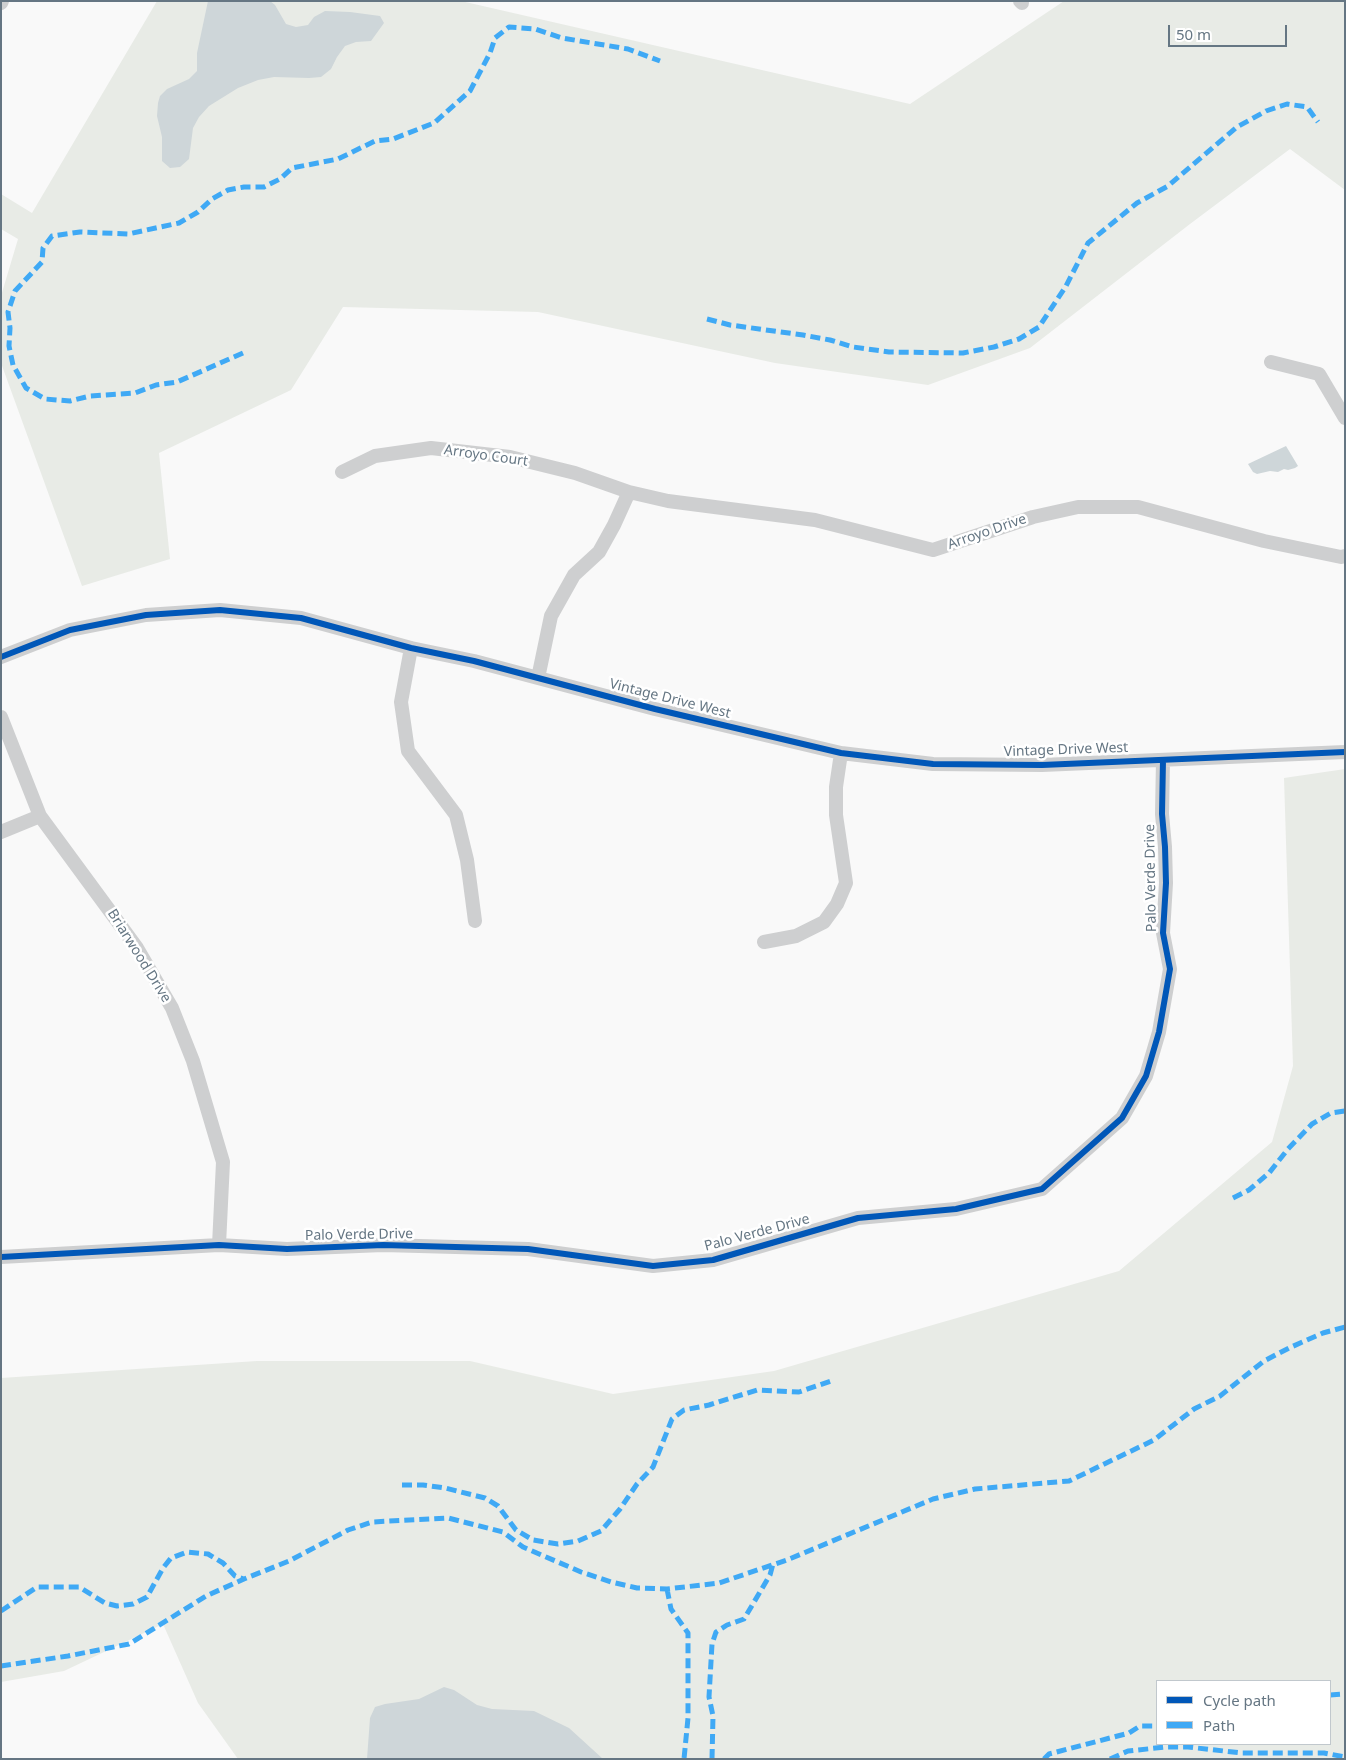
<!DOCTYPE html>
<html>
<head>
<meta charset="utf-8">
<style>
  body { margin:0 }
  #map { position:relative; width:1346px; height:1760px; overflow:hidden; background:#f9f9f9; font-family:"Noto Sans",sans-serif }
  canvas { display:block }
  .frame { position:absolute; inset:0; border:2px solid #657683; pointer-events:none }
  .legend { position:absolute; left:1156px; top:1680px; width:175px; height:65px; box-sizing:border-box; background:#fff; border:1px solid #c1c8cd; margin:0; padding:6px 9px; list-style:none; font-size:15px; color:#657683 }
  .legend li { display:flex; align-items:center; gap:10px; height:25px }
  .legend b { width:25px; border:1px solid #c1c8cd }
  .scale { position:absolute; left:1168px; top:25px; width:119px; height:22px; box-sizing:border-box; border:2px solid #657683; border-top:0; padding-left:6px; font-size:15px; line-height:18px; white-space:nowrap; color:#657683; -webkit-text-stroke:4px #fff; paint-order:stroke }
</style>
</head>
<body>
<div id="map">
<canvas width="1346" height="1760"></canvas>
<div class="frame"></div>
<ul class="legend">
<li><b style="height:6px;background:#0057b8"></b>Cycle path</li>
<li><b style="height:6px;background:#3fa9f5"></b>Path</li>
</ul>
<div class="scale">50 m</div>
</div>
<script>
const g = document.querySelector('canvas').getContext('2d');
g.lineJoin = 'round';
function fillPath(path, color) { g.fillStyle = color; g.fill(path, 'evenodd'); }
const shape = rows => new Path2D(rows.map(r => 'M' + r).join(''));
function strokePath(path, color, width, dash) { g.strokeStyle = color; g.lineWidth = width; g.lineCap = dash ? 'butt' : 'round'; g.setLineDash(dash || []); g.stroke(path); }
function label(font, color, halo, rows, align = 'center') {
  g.font = font + ' "Noto Sans",sans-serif'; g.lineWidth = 5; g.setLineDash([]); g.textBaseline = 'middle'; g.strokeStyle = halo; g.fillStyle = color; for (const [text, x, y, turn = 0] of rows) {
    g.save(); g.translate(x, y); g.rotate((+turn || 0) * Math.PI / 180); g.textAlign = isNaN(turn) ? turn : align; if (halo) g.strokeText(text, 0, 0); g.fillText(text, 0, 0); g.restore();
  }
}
fillPath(shape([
  [157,1,461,1,910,104,1064,1,1345,1,1345,190,1290,149,1190,224,1030,348,928,385,775,363,538,312,343,307,291,390,159,453,170,559,82,586,1,363,1,296,18,239,1,229,1,194,32,213],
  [1345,769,1345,1759,238,1759,198,1703,163,1624,64,1671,1,1682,1,1378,257,1361,470,1361,613,1394,774,1371,1119,1271,1272,1142,1293,1066,1284,778],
  [1157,1681,1330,1681,1330,1744,1157,1744]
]), '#e8ebe6');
fillPath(shape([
  [208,1,270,1,275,5,286,24,296,27,308,25,314,17,325,11,350,12,380,16,384,23,371,41,356,42,345,46,337,57,331,69,321,77,309,78,274,77,258,80,238,88,209,106,199,117,193,128,189,159,180,167,170,168,162,161,162,137,157,116,158,103,160,96,167,89,189,79,197,71,197,53],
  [1286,446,1298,466,1295,468,1288,470,1284,469,1278,472,1270,471,1257,474,1253,472,1248,464],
  [444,1687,454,1690,477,1705,492,1709,534,1711,569,1728,603,1759,367,1759,370,1718,375,1707,385,1704,419,1699]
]), '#ced6d9');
strokePath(shape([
  [1020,1,1022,3],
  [1,3,2,1],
  [1271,362,1319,374,1345,418],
  [342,472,375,456,431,448,510,457,575,473,629,492,668,501,815,520,933,550,1033,517,1078,507,1138,507,1264,541,1341,557,1345,556],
  [411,648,401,702,408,751,456,815,467,860,475,921],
  [1,657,70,630,146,615,220,610,301,618,411,648,474,661,655,709,841,753,933,764,1042,765,1345,752],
  [538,678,551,616,574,575,599,552,614,525,629,492],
  [1,717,40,816,137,948,172,1008,193,1061,223,1162,219,1245],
  [1,832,40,816],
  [764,942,796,936,824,922,837,904,846,883,836,815,836,787,841,753],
  [1,1257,219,1245,287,1249,383,1245,528,1249,653,1266,713,1260,858,1218,956,1209,1042,1189,1122,1118,1146,1076,1159,1032,1170,969,1163,933,1166,883,1165,847,1162,814,1163,760]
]), '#cecfd0', 14);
strokePath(shape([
  [707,319,730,325,803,335,830,340,853,347,889,352,963,353,994,347,1019,339,1039,327,1066,286,1088,243,1137,203,1168,186,1237,127,1266,111,1287,104,1307,107,1318,122],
  [243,353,177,382,156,385,135,393,90,396,70,401,45,399,26,388,13,365,9,346,10,328,8,312,15,291,42,262,43,248,52,236,80,232,128,234,179,223,198,212,212,199,228,190,244,187,264,187,280,179,292,168,338,159,375,141,393,139,434,123,470,91,490,53,495,38,509,27,535,29,562,38,628,49,660,61],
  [1233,1198,1249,1190,1269,1173,1288,1149,1312,1124,1331,1113,1345,1111],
  [402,1485,423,1485,445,1488,485,1498,498,1506,516,1530,533,1540,558,1544,578,1541,601,1531,620,1509,637,1484,653,1467,672,1419,684,1410,709,1405,757,1390,799,1392,831,1381],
  [667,1589,671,1609,688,1633,688,1718,684,1759],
  [1,1611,37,1587,79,1587,105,1603,117,1606,133,1604,147,1597,163,1568,171,1558,187,1552,208,1554,223,1563,235,1576,244,1579],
  [1,1666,68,1656,129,1644,206,1596,244,1579,289,1561,348,1530,372,1522,448,1518,503,1532,523,1547,581,1572,611,1582,637,1588,667,1589,719,1583,787,1560,933,1499,975,1489,1069,1481,1154,1440,1194,1409,1220,1396,1264,1361,1289,1348,1323,1333,1345,1327],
  [1330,1695,1345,1694],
  [712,1759,713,1716,709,1697,712,1644,716,1632,727,1625,744,1619,770,1575,773,1564],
  [1044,1759,1049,1754,1129,1733,1140,1726,1157,1726],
  [1110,1759,1128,1751,1166,1747,1188,1747,1242,1753,1324,1753,1345,1757]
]), '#3fa9f5', 5, [10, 5]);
strokePath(shape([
  [1,657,70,630,146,615,220,610,301,618,411,648,474,661,655,709,841,753,933,764,1042,765,1345,752],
  [1,1257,219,1245,287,1249,383,1245,528,1249,653,1266,713,1260,858,1218,956,1209,1042,1189,1122,1118,1146,1076,1159,1032,1170,969,1163,933,1166,883,1165,847,1162,814,1163,760]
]), '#0057b8', 6);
label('14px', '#657683', '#fff', [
  ["Arroyo Court",486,456,8],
  ["Arroyo Drive",987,532,-19],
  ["Vintage Drive West",670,699,14],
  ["Vintage Drive West",1066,750,-2],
  ["Palo Verde Drive",1151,878,-91],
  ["Briarwood Drive",139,956,58],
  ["Palo Verde Drive",757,1233,-15],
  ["Palo Verde Drive",359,1235,-1]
]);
</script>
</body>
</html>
